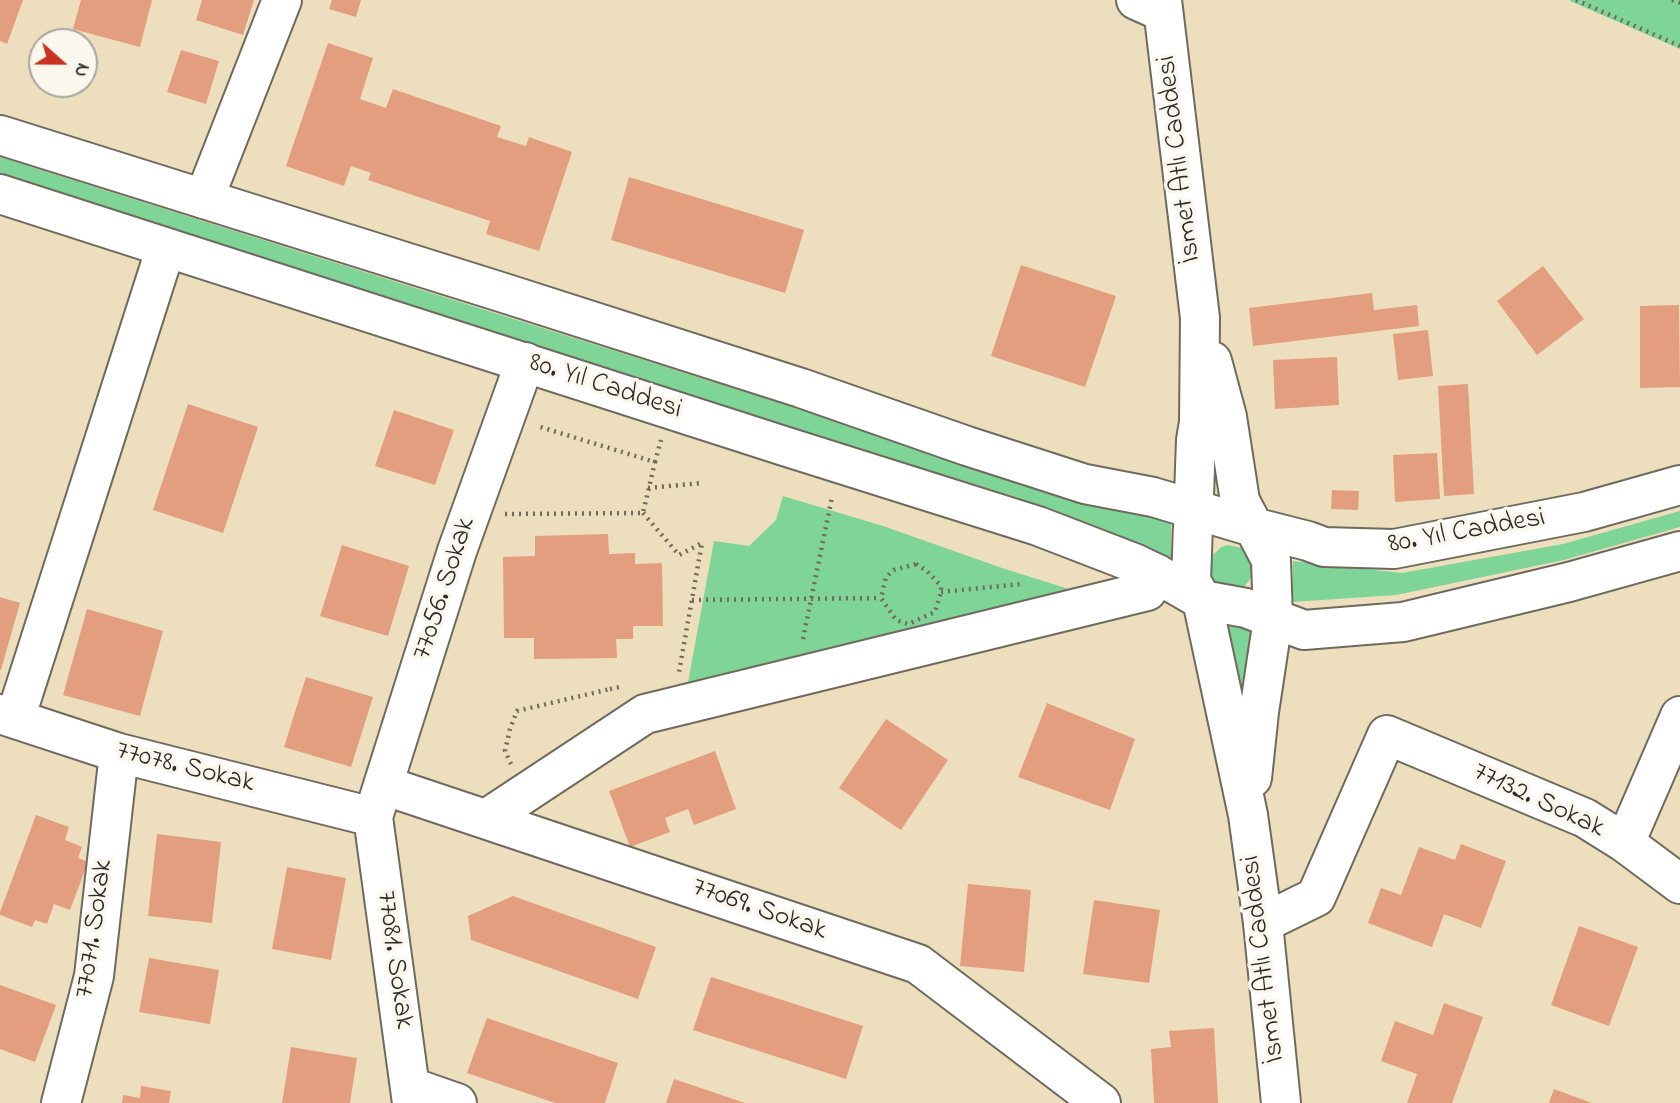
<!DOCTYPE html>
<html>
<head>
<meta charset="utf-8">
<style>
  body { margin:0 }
  #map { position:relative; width:1680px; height:1103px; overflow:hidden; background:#eddfbd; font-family:"Indie Flower",sans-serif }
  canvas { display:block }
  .north { position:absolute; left:28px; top:28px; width:70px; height:70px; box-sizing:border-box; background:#fbf7ec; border:2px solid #a8a59f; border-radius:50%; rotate:111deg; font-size:19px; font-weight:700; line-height:28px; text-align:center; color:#2b2b2b }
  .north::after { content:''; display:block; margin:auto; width:24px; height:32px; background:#c8321e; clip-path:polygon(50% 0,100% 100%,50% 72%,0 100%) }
</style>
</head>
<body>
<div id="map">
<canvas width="1680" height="1103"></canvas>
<div class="north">N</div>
</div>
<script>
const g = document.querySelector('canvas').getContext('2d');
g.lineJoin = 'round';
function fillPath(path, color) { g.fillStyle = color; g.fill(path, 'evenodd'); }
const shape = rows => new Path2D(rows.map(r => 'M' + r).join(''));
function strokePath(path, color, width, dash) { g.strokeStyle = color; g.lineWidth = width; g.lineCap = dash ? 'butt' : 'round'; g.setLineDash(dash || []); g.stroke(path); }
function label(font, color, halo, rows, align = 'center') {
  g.font = font + ' "Indie Flower",sans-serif'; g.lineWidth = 7; g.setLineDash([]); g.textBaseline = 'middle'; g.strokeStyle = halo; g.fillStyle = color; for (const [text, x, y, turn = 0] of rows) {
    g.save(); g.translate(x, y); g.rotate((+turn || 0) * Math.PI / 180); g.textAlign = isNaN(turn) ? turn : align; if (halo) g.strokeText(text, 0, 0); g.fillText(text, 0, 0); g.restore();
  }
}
fillPath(shape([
  [1570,0,1680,0,1680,49,1570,1],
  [0,157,1021,479,1171,516,1171,561,1016,497,682,394,0,174],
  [783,496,883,526,1005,569,1088,595,686,693,714,541,749,546,776,520],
  [1680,511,1680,527,1564,560,1396,595,1292,602,1293,561,1402,573,1563,544],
  [1228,545,1242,548,1248,552,1252,559,1254,573,1245,586,1239,590,1216,585,1211,580,1209,572,1211,557,1221,547],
  [1220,622,1253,623,1247,740]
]), '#7fd497');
fillPath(shape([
  [0,0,23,0,7,44,0,41],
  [81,0,152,0,140,47,73,29],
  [202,0,254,0,243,35,196,20],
  [332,0,361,0,356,17,329,9],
  [328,43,373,58,360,99,386,108,393,89,501,126,497,137,526,146,529,137,572,152,539,251,486,234,490,221,368,180,371,173,351,166,344,186,286,166],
  [181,50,219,61,206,104,167,92],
  [629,177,804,230,785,293,611,240],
  [1021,265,1116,296,1085,387,991,356],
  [1543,266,1584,319,1537,355,1497,301],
  [1372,293,1374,310,1417,305,1419,326,1253,346,1249,308],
  [1679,305,1680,387,1640,388,1640,306],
  [1428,330,1433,376,1398,380,1393,334],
  [1337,357,1339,405,1275,409,1273,360],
  [1468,384,1474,494,1444,496,1438,386],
  [188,404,258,427,223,533,153,510],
  [394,410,454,430,435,485,375,466],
  [1437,453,1440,499,1395,502,1393,455],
  [1332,490,1359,491,1358,510,1331,509],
  [608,534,609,554,635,553,635,564,662,563,663,626,633,626,633,639,616,639,617,658,534,659,534,638,504,638,503,557,535,556,535,536],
  [342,545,409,566,388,636,320,616],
  [0,597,20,603,1,670,0,670],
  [87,609,163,631,140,716,63,695],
  [306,677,373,697,351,767,284,747],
  [1047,703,1135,739,1110,810,1018,777],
  [886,719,948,760,901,830,839,788],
  [715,751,736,809,694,825,688,809,665,818,670,832,630,847,609,791],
  [36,815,69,827,65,840,82,847,78,858,88,862,70,910,54,904,47,924,35,920,32,927,0,915,0,912],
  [157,834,221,842,212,923,148,916],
  [1461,844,1506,861,1481,928,1444,914,1432,947,1368,923,1381,888,1401,895,1419,847,1455,860],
  [287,867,346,878,331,960,272,949],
  [968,884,1031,890,1024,972,960,966],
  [513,896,656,947,638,999,471,940,468,916],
  [1094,900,1160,910,1149,983,1083,974],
  [1579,926,1638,947,1609,1026,1551,1005],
  [149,958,219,970,210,1024,139,1012],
  [711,977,863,1026,846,1079,693,1030],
  [0,985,56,1005,35,1062,0,1049],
  [1444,1003,1483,1017,1452,1103,1407,1103,1417,1074,1381,1061,1395,1021,1433,1035],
  [487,1018,618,1063,605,1103,555,1103,467,1073],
  [1214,1028,1218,1103,1154,1103,1151,1049,1171,1047,1169,1031],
  [291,1047,357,1058,350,1103,282,1103],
  [674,1079,745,1103,666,1103],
  [141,1086,171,1091,169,1103,122,1103,123,1095,140,1098],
  [1554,1089,1592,1103,1549,1103]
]), '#e29e7f');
const minor = shape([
  [1136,0,1163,12],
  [204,199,282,0],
  [0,714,119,753,373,817],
  [15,719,160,266,164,247],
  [383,785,918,964,1101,1103],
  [486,819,645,714,1147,591,1157,574],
  [1625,843,1680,716],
  [1263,923,1316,897,1387,735,1585,818,1625,843,1680,884],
  [411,1087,457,1103],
  [61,1103,94,976,119,753],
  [412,1103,373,817,457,551,525,362]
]);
const major = shape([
  [1162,0,1200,318,1199,422,1196,440,1191,581,1202,600,1248,815,1263,923,1281,1103],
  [0,135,504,293,801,388,967,446,1085,484,1153,497,1253,527,1308,541,1324,547,1394,549,1584,512,1680,485],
  [0,194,784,446,1038,526,1134,563,1157,574,1202,600,1246,608,1304,630,1403,622,1569,582,1680,551],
  [1212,361,1227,417,1240,501,1271,560,1273,619,1259,712,1252,778]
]);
strokePath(minor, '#6f6a5e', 42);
strokePath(major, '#6f6a5e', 42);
strokePath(shape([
  [1576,0,1680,46],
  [1672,0,1680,3],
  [655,462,661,440],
  [648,488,702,483],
  [643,513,679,555,702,543,679,672],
  [505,514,643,513,655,462,537,426],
  [916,564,927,571,941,586,941,592,935,612,908,624,896,620,881,598,886,577,894,570,916,564],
  [941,592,1021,584],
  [692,600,881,598],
  [803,639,832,497],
  [610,689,620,687],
  [511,764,505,751,510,729,517,711,610,689]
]), '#6f6a5e', 4.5, [2, 5]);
strokePath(minor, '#fff', 38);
strokePath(major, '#fff', 38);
label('28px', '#2b2b2b', '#fbf7ec', [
  ["İsmet Atlı Caddesi",1181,159,-97],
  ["80. Yıl Caddesi",605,388,18],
  ["80. Yıl Caddesi",1467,533,-10],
  ["77056. Sokak",446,589,-72],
  ["77078. Sokak",185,769,14],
  ["77132. Sokak",1538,802,25],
  ["77069. Sokak",759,911,19],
  ["77071. Sokak",96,929,-82],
  ["İsmet Atlı Caddesi",1265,959,-97],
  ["77081. Sokak",393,960,82]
]);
</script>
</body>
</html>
